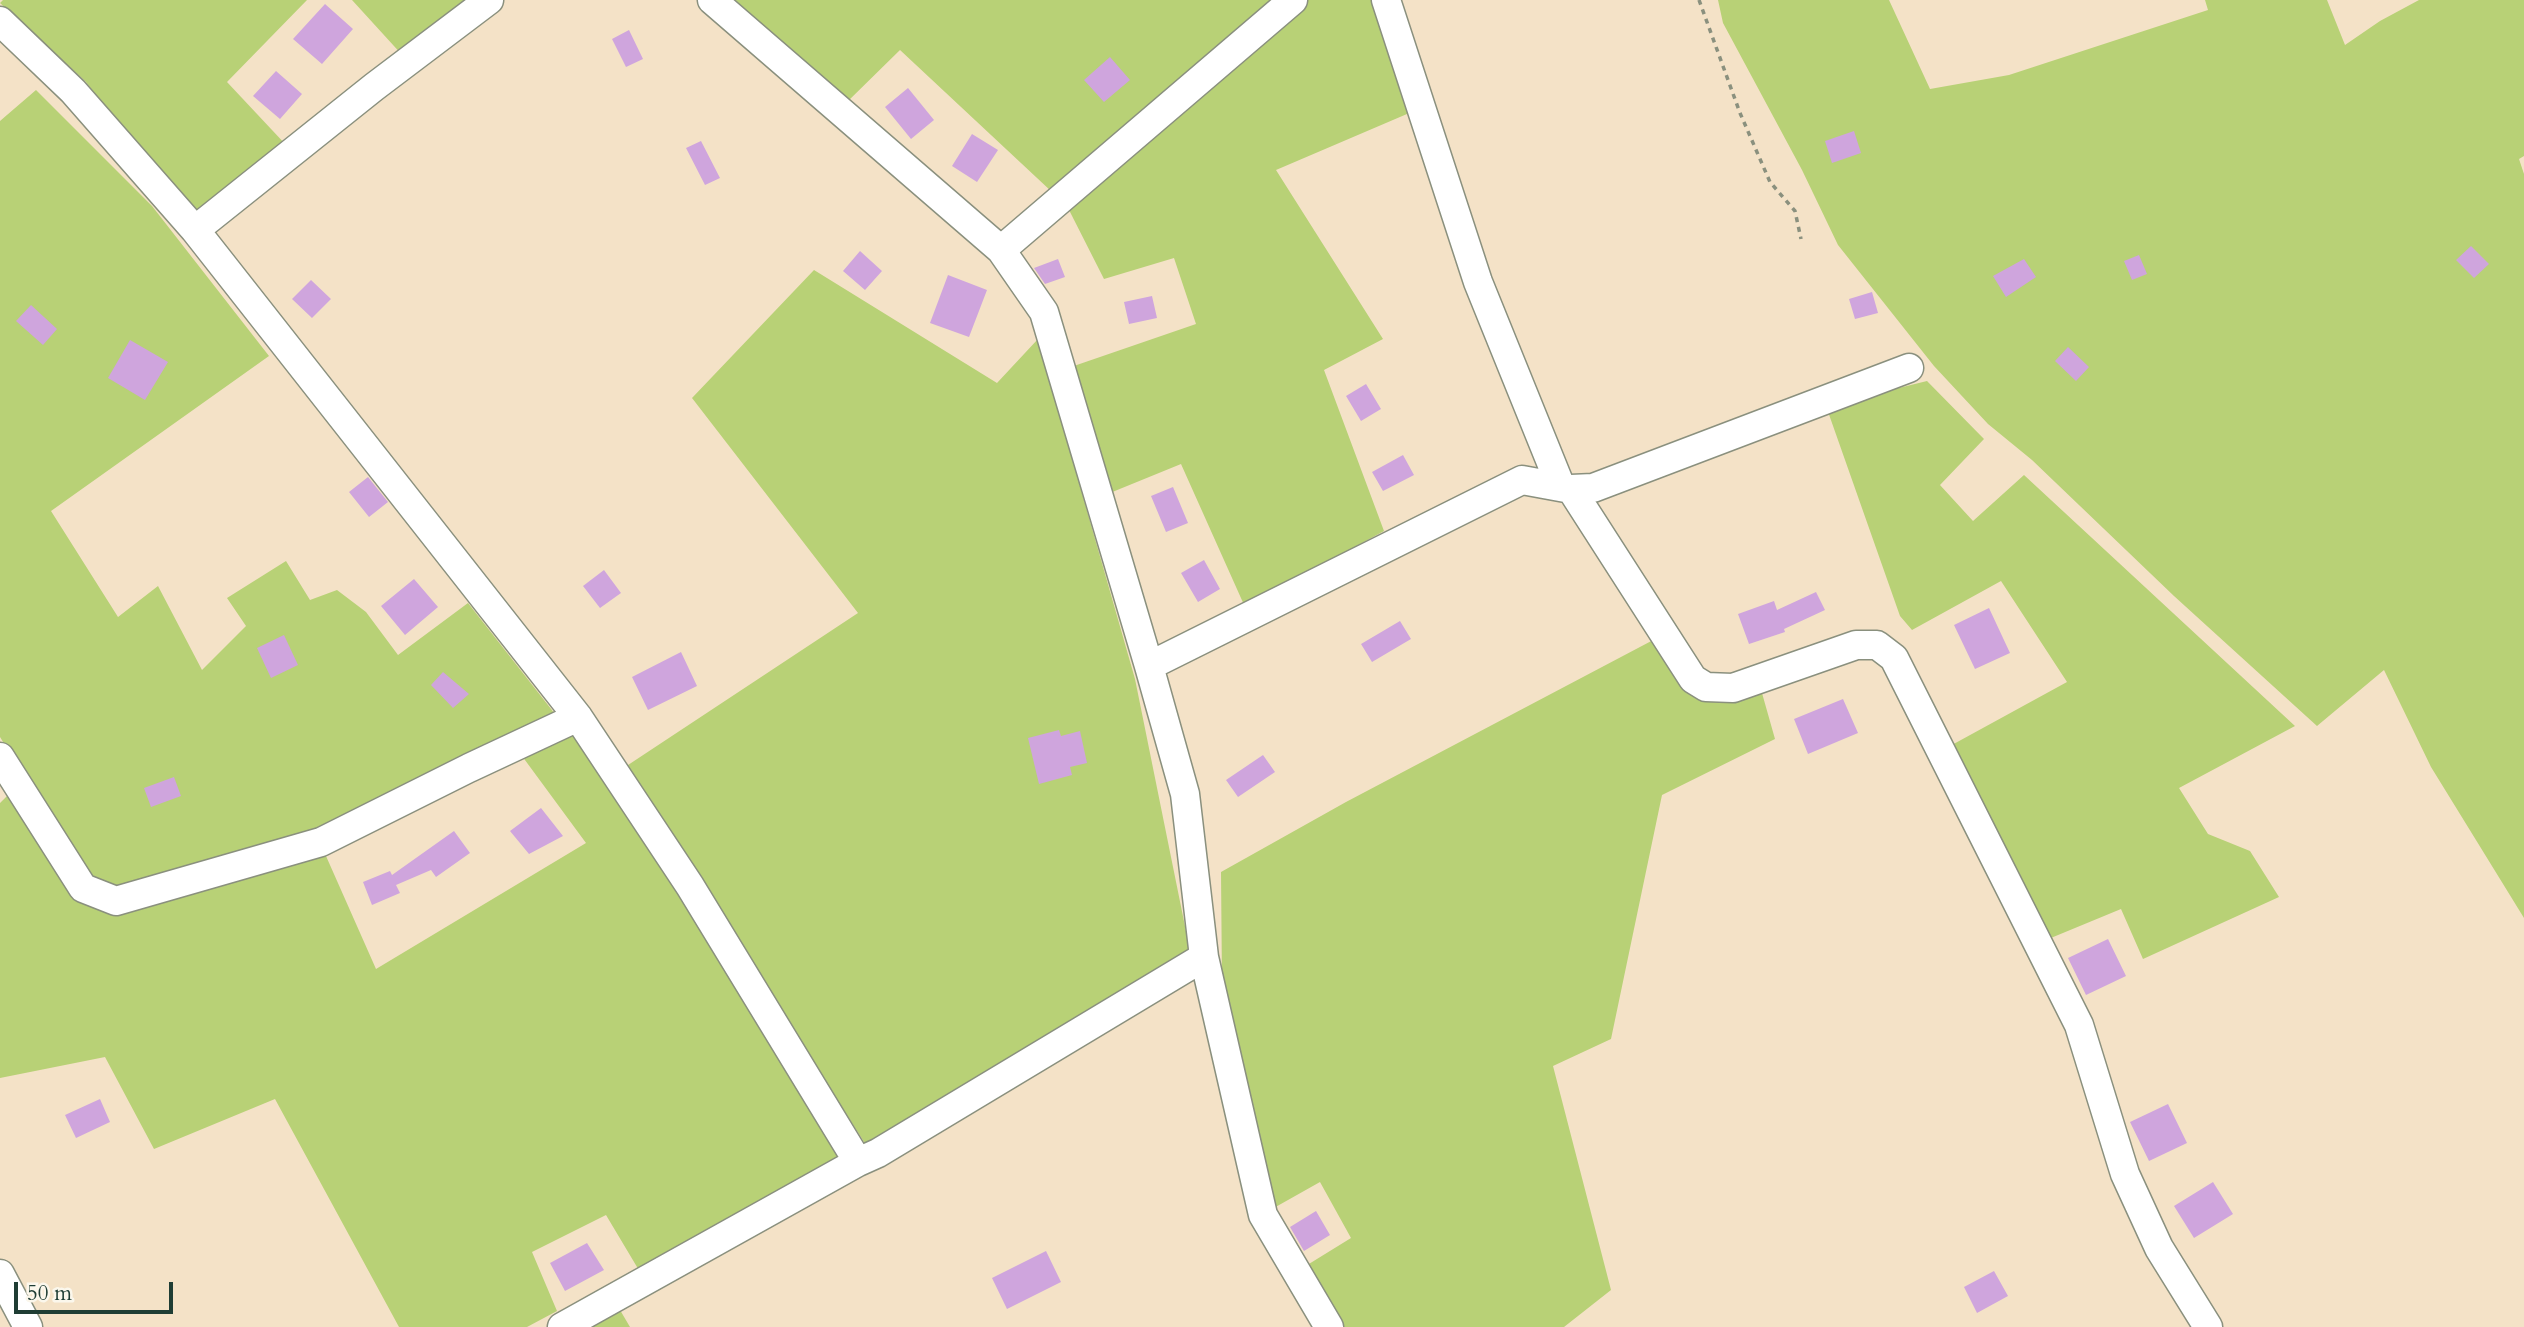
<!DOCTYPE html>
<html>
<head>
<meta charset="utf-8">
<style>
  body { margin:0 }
  #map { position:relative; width:2524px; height:1327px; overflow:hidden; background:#f4e2c7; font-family:Cardo,serif }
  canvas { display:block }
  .scale { position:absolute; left:14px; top:1282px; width:159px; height:32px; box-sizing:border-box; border:4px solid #1f3d34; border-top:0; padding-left:9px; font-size:21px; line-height:24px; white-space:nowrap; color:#1f3d34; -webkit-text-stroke:5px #fbf7ec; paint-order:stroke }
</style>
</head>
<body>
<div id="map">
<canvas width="2524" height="1327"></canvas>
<div class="scale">50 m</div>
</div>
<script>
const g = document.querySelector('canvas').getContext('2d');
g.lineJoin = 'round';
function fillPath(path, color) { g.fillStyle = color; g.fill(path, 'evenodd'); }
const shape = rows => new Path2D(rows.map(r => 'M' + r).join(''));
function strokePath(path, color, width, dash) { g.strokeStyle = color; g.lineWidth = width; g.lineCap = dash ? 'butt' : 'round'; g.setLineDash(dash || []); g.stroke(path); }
fillPath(shape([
  [3,0,307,0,227,82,287,146,195,220,85,81,0,3],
  [352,0,478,0,404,57],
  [731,0,1378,0,1414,111,1276,170,1383,339,1324,370,1384,531,1245,607,1181,464,1105,495,1068,368,1196,324,1174,258,1104,279,1067,206,900,50,845,104],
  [1718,0,1889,0,1930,89,2009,75,2208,10,2205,0,2327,0,2345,45,2380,21,2419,0,2524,0,2524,156,2519,159,2524,174,2524,918,2431,767,2384,670,2317,726,2174,596,2032,460,1988,424,1934,366,1838,245,1802,170,1723,23],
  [36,90,152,206,269,356,51,511,118,617,158,586,202,670,246,626,227,598,286,561,310,600,337,590,366,612,398,655,468,603,555,714,321,829,119,887,85,875,0,737,0,121],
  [814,270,997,383,1038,339,1135,679,1190,951,866,1145,625,767,858,613,692,398],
  [1927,381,1984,439,1940,485,1973,521,2024,475,2295,726,2179,788,2208,834,2250,851,2279,897,2143,959,2121,909,2046,940,1950,746,2067,682,2001,581,1912,630,1900,616,1826,406],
  [1657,638,1687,683,1760,686,1775,739,1662,795,1611,1039,1553,1066,1611,1290,1564,1327,1338,1327,1304,1267,1351,1238,1320,1182,1272,1209,1222,984,1221,872,1346,802],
  [575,729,844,1159,640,1272,606,1215,532,1252,557,1311,527,1327,399,1327,275,1099,154,1149,105,1057,0,1078,0,803,11,792,76,893,118,915,326,856,376,969,586,843,522,756],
  [620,1310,630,1327,591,1327]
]), '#b8d176');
fillPath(shape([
  [325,4,353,29,322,64,293,39],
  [629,30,643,59,626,67,612,39],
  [1110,57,1130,80,1104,102,1084,80],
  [276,71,302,94,280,119,253,96],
  [908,88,934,120,911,139,885,107],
  [1854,131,1861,153,1832,163,1825,141],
  [972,134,998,150,977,182,952,166],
  [701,141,720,178,705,185,686,148],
  [2471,246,2489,264,2474,278,2456,260],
  [860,251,882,271,865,290,843,271],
  [2139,255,2147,274,2132,280,2124,261],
  [1058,259,1065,277,1045,284,1034,268],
  [2024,259,2036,277,2006,297,1993,276],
  [948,275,987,290,969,337,930,323],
  [311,280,331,299,312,318,292,299],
  [1872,292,1878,313,1855,319,1849,299],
  [1152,296,1157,318,1129,324,1124,302],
  [31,305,57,329,43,345,16,321],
  [130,340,168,362,145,400,108,378],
  [2068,347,2089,367,2076,381,2055,361],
  [1366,384,1381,409,1361,421,1346,396],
  [1403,455,1414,475,1383,491,1372,472],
  [368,477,388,502,369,517,349,492],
  [1173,487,1188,523,1166,532,1151,496],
  [1204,560,1220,589,1198,602,1181,573],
  [604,570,621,593,600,608,583,586],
  [414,579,438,607,405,635,381,606],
  [1816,592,1825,610,1784,629,1785,632,1749,644,1738,614,1774,601,1777,610],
  [1989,608,2010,653,1975,669,1954,625],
  [1400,621,1411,639,1372,662,1361,644],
  [284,635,298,665,271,678,257,648],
  [681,652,697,686,648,710,632,677],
  [443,672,469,694,453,708,431,685],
  [1843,699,1858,733,1808,754,1794,719],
  [1059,730,1061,736,1080,731,1087,763,1070,767,1072,775,1039,784,1028,738],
  [1263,755,1275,772,1238,797,1226,780],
  [174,777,181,796,151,807,144,788],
  [541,808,563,836,529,854,510,831],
  [454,831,470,853,436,877,431,870,396,885,400,893,372,905,363,882,390,871,392,875],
  [2108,939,2126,976,2086,995,2068,958],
  [100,1099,110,1122,76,1138,65,1115],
  [2168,1104,2187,1143,2149,1161,2130,1122],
  [2213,1182,2233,1214,2194,1238,2174,1206],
  [1316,1211,1330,1235,1304,1251,1290,1227],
  [587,1243,604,1270,565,1291,550,1263],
  [1046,1251,1061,1282,1007,1309,992,1278],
  [1994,1271,2008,1296,1977,1313,1964,1287]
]), '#cfa5dd');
const minor = shape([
  [712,0,1001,250,1044,312,1149,666,1185,794,1204,957,1263,1215,1329,1327],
  [1386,0,1478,282,1561,487],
  [0,21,73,91,195,230,578,717,690,886,858,1162],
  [195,230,374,87,489,0],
  [1001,250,1293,0],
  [1571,489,1593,488,1909,368],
  [1149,666,1522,480,1571,489,1693,679,1706,687,1733,688,1856,645,1877,645,1894,658,2079,1025,2125,1174,2159,1248,2208,1327],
  [0,757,83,888,116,901,321,842,469,768,578,717],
  [0,1274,28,1327],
  [562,1327,858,1162,878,1153,1204,957]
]);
strokePath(minor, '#8a907e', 31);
strokePath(shape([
  [1699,0,1740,113,1770,182,1795,211,1801,239]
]), '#8a907e', 3.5, [5, 5]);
strokePath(minor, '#fff', 28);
</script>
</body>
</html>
